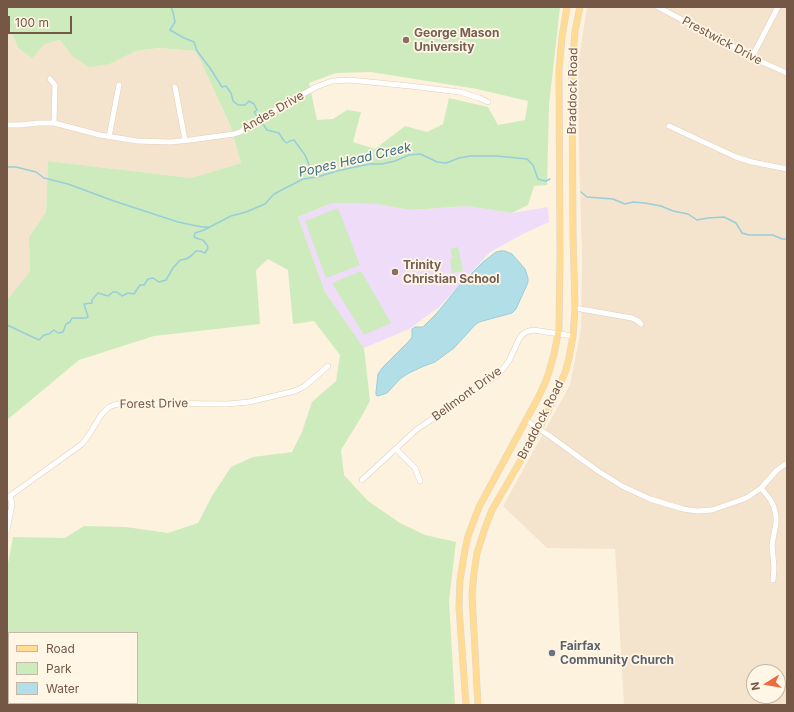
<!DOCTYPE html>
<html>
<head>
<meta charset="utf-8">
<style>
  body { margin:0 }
  #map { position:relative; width:794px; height:712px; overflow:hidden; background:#fdf2de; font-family:Inter,sans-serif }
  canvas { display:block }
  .frame { position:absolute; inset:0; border:8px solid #745845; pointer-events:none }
  .legend { position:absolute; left:8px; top:632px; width:130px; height:72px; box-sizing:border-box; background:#fff6e6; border:1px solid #c7b7a6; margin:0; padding:5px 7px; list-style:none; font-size:12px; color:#745845 }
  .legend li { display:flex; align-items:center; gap:8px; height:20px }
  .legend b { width:20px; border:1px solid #c7b7a6 }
  .north { position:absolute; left:746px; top:664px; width:40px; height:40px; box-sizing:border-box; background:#fff6e6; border:1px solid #c7b7a6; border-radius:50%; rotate:259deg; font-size:11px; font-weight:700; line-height:16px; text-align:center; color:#745845 }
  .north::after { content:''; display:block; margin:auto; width:14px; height:18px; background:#ef6a3c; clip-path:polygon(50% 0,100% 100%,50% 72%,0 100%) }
  .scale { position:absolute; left:8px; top:16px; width:64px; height:18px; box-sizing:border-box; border:2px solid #745845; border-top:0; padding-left:5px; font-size:12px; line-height:14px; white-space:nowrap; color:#745845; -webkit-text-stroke:3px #fff6e6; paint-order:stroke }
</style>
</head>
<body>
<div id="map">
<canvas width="794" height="712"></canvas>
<div class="frame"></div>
<ul class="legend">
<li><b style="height:5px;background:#ffdb94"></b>Road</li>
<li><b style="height:11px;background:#ceebbd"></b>Park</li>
<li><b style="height:11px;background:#b2dee7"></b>Water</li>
</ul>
<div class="north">N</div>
<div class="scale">100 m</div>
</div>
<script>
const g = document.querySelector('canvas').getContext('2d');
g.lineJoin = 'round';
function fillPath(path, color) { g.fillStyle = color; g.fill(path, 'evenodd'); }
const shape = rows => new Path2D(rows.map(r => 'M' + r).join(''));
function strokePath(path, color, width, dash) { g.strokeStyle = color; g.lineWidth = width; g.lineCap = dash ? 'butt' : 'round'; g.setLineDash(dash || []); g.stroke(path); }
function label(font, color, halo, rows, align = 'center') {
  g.font = font + ' Inter,sans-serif'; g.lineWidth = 3.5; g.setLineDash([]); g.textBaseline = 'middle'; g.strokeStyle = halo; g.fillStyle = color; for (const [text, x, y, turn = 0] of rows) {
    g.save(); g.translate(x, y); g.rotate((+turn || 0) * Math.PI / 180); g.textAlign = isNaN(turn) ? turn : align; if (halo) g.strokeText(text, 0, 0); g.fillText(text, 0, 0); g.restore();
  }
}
fillPath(shape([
  [587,7,787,7,787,705,624,705,615,549,547,548,503,506,570,385,581,329,582,258,579,152,578,64],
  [754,672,778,672,778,696,754,696],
  [7,21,18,48,32,57,45,44,60,40,72,56,110,64,136,51,159,48,196,51,230,125,241,163,191,178,48,161,46,212,29,237,30,272,8,300,7,300]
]), '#f5e4cd');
fillPath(shape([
  [332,203,377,204,410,210,467,206,512,213,548,207,549,222,525,233,490,252,439,307,409,329,364,348,325,292,298,217]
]), '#efdcf9');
fillPath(shape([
  [7,7,560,7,549,105,547,185,534,186,528,205,512,213,467,206,410,210,377,204,332,203,298,217,325,292,364,348,370,401,360,419,341,450,344,475,368,501,400,523,425,535,456,542,449,600,455,705,7,705,7,568,13,537,65,538,84,526,126,527,168,533,198,523,212,496,231,467,253,457,292,452,302,432,312,402,336,381,340,355,314,321,293,324,288,270,268,259,256,270,260,324,154,336,79,360,7,420,7,300,30,272,29,237,46,212,48,161,191,178,241,163,230,125,196,51,159,48,136,51,110,64,89,67,72,56,60,40,45,44,32,58,18,48,7,21],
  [371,72,477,89,528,101,525,120,498,125,488,107,449,98,443,124,427,132,405,126,375,149,353,142,361,112,347,110,333,119,317,120,309,83,336,73],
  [9,633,137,633,137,703,9,703],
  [338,208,360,265,326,278,305,221],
  [458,247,463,271,452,273,450,259,453,259,450,249],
  [361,271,391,323,364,335,332,283]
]), '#ceebbd');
const water = shape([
  [501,251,505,251,512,254,525,269,528,278,528,282,526,287,516,309,512,313,479,322,475,325,454,348,435,362,424,366,409,373,401,378,387,393,378,396,376,395,376,392,378,374,383,367,409,341,412,337,412,329,415,327,423,327,437,313,459,286,483,262,496,252,501,251]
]);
fillPath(water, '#b2dee7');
strokePath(water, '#98cdda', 1);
strokePath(shape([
  [171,7,173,12,175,22,170,30,184,38,194,42,197,51,210,68,222,87,226,86,231,93,233,101,238,105,245,105,249,101,254,104,257,110,254,112,257,116],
  [263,124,267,130,279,133,284,141,287,143,290,141,294,140,305,155,311,170,316,176],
  [7,167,16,167,36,172,44,178,68,184,114,201,178,222,202,227,209,227],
  [581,192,587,197,613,199,625,204,633,202,645,203,661,206,673,211,688,214,697,220,708,218,724,217,736,223,742,233,749,235,773,235,782,239,787,239],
  [7,325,39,340,44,335,49,334,54,330,58,333,63,332,66,324,70,322,72,318,86,318,88,317,84,304,92,303,92,300,98,293,108,296,113,292,117,292,122,296,128,293,134,294,140,285,144,285,148,279,153,278,159,282,166,280,173,268,180,260,186,259,191,256,196,251,200,251,205,253,208,248,207,245,203,240,196,238,194,237,195,233,204,230,231,216,246,212,265,204,274,194,303,179,317,177,337,171,355,167,370,164,382,164,395,161,409,155,420,154,427,157,437,162,446,163,459,158,470,156,497,156,527,159,533,165,538,179,541,180,546,181,550,179]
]), '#98cdda', 1.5);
const minor = shape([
  [658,7,762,62,787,73],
  [752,57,778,7],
  [50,79,55,85,54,123],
  [175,87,185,140],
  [7,125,19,125,39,123,54,123,100,135,137,141,171,142,190,140,234,134,240,132,243,130,287,103,316,87,332,81,350,80,410,86,460,92,479,98,488,102],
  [669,126,736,157,752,162,787,169],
  [109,137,119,85],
  [575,308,632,318,638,321,641,324],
  [526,420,547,434,598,471,622,486,650,499,683,509,697,511,712,510,741,500,748,497,761,488,777,470,787,463],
  [396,449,415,468,420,481],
  [362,480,416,430,499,374,509,361,519,339,522,335,526,332,533,330,573,336],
  [761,488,770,499,774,507,776,516,776,523,772,545,774,568,773,580],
  [7,498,82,444,89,435,101,415,109,407,114,405,124,403,227,404,249,402,295,391,305,386,328,366],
  [7,531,12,504,10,496]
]);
const major = shape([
  [466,705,459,607,460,580,465,550,468,536,479,507,538,398,545,383,549,372,554,354,559,329,560,254,559,70,562,37,567,7],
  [478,705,472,595,474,573,477,553,485,528,492,510,539,429,553,401,566,370,569,358,573,336,575,308,573,234,572,67,575,31,580,7]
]);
strokePath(minor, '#e2ceba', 6);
strokePath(major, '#ded7d2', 7);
strokePath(minor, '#fff', 5);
strokePath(major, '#ffdb94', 6);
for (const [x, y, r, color] of [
  [406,40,4,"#8d6e63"],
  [395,272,4,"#8d6e63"],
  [552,653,4,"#6b7280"]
]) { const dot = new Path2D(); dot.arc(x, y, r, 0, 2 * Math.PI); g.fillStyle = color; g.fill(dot); strokePath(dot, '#fff6e6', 1.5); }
label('bold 12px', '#785e54', '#fff6e6', [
  ["George Mason",414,33],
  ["University",414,47],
  ["Trinity",403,265],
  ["Christian School",403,279]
], 'left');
label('12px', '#745845', '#fff6e6', [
  ["Prestwick Drive",722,41,28],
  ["Braddock Road",573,91,-89],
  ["Andes Drive",273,112,-30],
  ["Bellmont Drive",467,394,-36],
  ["Forest Drive",154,404,-1],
  ["Braddock Road",541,420,-63]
]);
label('bold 12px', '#5b616d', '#fff6e6', [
  ["Fairfax",560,646],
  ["Community Church",560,660]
], 'left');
label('italic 13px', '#3b7483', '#fff6e6', [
  ["Popes Head Creek",355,160,-13]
]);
</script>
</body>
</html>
